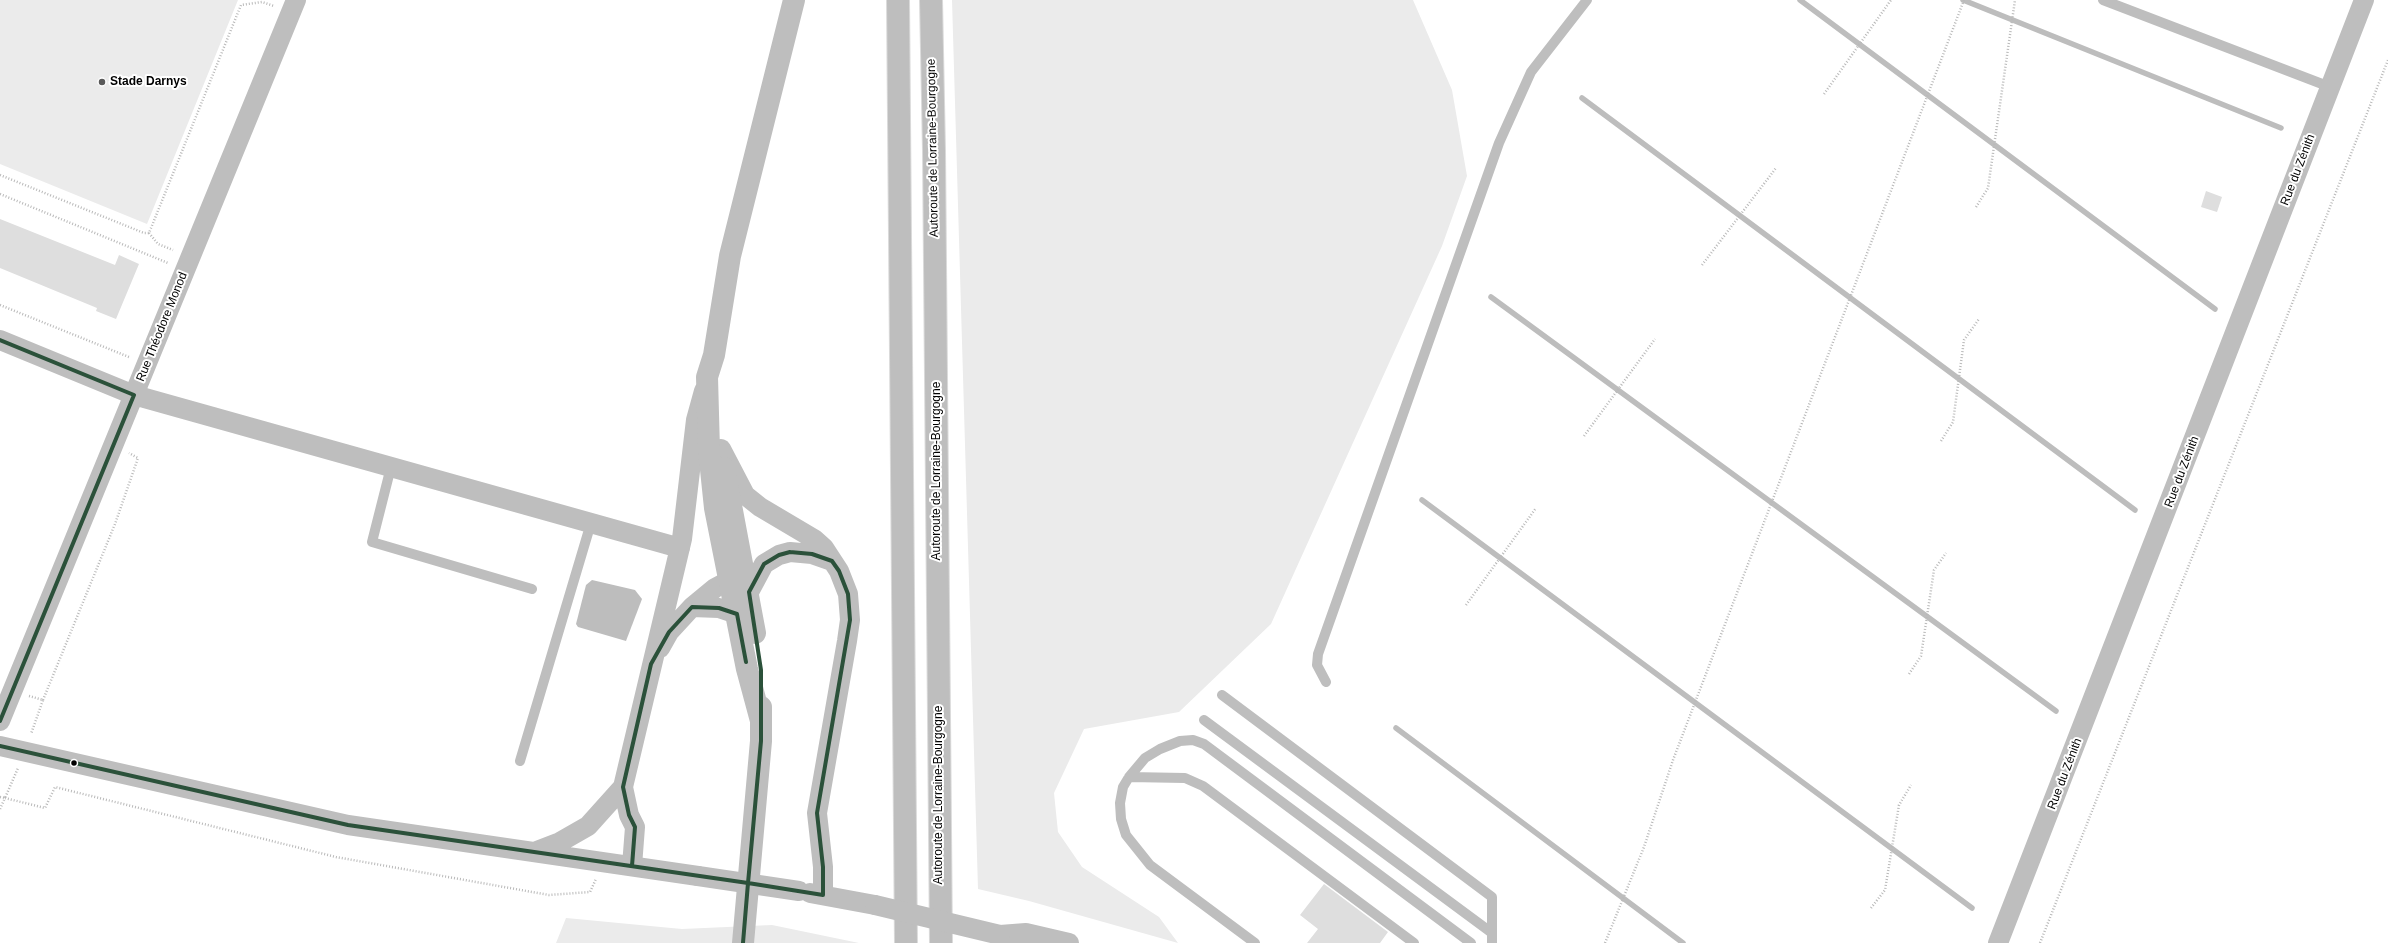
<!DOCTYPE html>
<html>
<head>
<meta charset="utf-8">
<style>
  body { margin:0 }
  canvas { display:block; background:#fff }
</style>
</head>
<body>
<canvas width="2388" height="943"></canvas>
<script>
const g = document.querySelector('canvas').getContext('2d');
g.lineJoin = 'round';
function fillPath(path, color) { g.fillStyle = color; g.fill(path, 'evenodd'); }
const shape = rows => new Path2D(rows.map(r => 'M' + r).join(''));
function strokePath(path, color, width, dash) { g.strokeStyle = color; g.lineWidth = width; g.lineCap = dash ? 'butt' : 'round'; g.setLineDash(dash || []); g.stroke(path); }
function label(font, color, halo, rows, align = 'center') {
  g.font = font + ' Arial,sans-serif'; g.lineWidth = 4; g.setLineDash([]); g.textBaseline = 'middle'; g.strokeStyle = halo; g.fillStyle = color; for (const [text, x, y, turn = 0] of rows) {
    g.save(); g.translate(x, y); g.rotate((+turn || 0) * Math.PI / 180); g.textAlign = isNaN(turn) ? turn : align; if (halo) g.strokeText(text, 0, 0); g.fillText(text, 0, 0); g.restore();
  }
}
fillPath(shape([
  [0,0,238,0,147,224,0,164],
  [952,0,1413,0,1452,90,1467,176,1442,246,1271,624,1179,712,1084,729,1054,793,1058,832,1082,867,1159,917,1178,943,1029,901,978,889],
  [566,918,682,929,772,925,859,943,556,943]
]), '#ebebeb');
fillPath(shape([
  [592,580,635,590,642,599,626,641,578,627,576,624,586,585]
]), '#bdbdbd');
strokePath(shape([
  [1800,0,2215,309],
  [1963,0,2281,128],
  [1582,98,2135,510],
  [1491,297,2056,711],
  [1422,500,1972,908],
  [1396,728,1683,943]
]), '#bdbdbd', 5.5);
fillPath(shape([
  [2206,191,2222,197,2217,212,2201,207],
  [0,219,115,265,119,255,139,264,116,319,96,311,97,308,0,268],
  [1324,884,1388,932,1380,943,1307,943,1318,929,1300,915]
]), '#dedede');
const motorway = shape([
  [898,0,906,943],
  [931,0,934,151,941,943]
]);
strokePath(motorway, '#dbdbdb', 24);
strokePath(shape([
  [1824,94,1891,0],
  [0,175,144,233,149,233,241,5,262,2,274,6],
  [0,194,168,263],
  [1976,207,1988,188,2015,0],
  [149,233,158,244,173,250],
  [1702,265,1776,168],
  [0,305,129,357],
  [1584,436,1655,339],
  [1941,441,1953,422,1964,340,1979,319],
  [1466,605,1536,508],
  [1909,674,1921,656,1934,570,1946,553],
  [29,696,43,700,31,734],
  [43,700,115,524,138,458,129,453],
  [0,797,5,798,18,768],
  [0,809,5,798,45,808,55,787,336,857,549,895,590,892,596,879],
  [1871,908,1885,890,1899,805,1911,785],
  [1605,943,1644,847,1673,760,1964,0],
  [2040,943,2388,60]
]), '#b9b9b9', 2.5, [1, 2]);
strokePath(shape([
  [2103,0,2330,87],
  [391,467,372,542,532,589],
  [1326,682,1317,665,1318,654,1499,143,1531,72,1587,0],
  [1222,695,1492,897,1492,943],
  [1204,720,1492,933],
  [520,761,591,523],
  [1129,777,1185,778,1203,786,1414,943],
  [1255,943,1150,865,1126,835,1121,819,1120,803,1123,787,1129,777,1145,758,1160,749,1180,741,1193,740,1204,744,1471,943]
]), '#bebebe', 10);
strokePath(shape([
  [0,340,134,395,680,548],
  [721,449,745,495,760,507,814,539,824,548,839,571,848,594,850,620,847,641,817,813,823,867,823,895],
  [749,592,764,564,779,555,790,552,812,554,832,561],
  [692,607,715,588,730,580,741,570],
  [660,648,669,632,692,607,719,608,737,614],
  [0,721,296,0],
  [0,746,348,825,698,876],
  [534,852,560,842,588,826,623,787],
  [632,866,635,827,629,815,623,787,682,539,696,420,704,391],
  [810,893,875,905],
  [1000,935,1026,933,1069,943],
  [1998,943,2364,0]
]), '#bebebe', 20);
strokePath(shape([
  [724,468,755,633],
  [761,721,747,669,715,508,709,450,707,377,714,355,730,256,794,0],
  [743,943,761,741,761,707]
]), '#bebebe', 22);
strokePath(motorway, '#bebebe', 22);
strokePath(shape([
  [698,876,799,891],
  [875,905,1000,935]
]), '#bebebe', 20);
strokePath(shape([
  [0,340,134,395],
  [790,552,812,554,832,561,839,571,848,594,850,620,817,813,823,867,823,895,748,883,761,741,761,670,749,592,764,564,779,555,790,552],
  [0,721,134,395],
  [0,746,348,825,748,883],
  [632,866,635,827,629,815,623,787,651,664,669,632,692,607,719,608,737,614,746,662],
  [743,943,748,883]
]), '#2b513a', 4);
for (const [x, y, r, color] of [
  [102,82,4,"#595959"],
  [74,763,3.5,"#000"]
]) { const dot = new Path2D(); dot.arc(x, y, r, 0, 2 * Math.PI); g.fillStyle = color; g.fill(dot); strokePath(dot, '#fff', 1.5); }
label('bold 12px', '#000', '#fff', [
  ["Stade Darnys",110,82]
], 'left');
label('12px', '#000', '#fff', [
  ["Autoroute de Lorraine-Bourgogne",933,148,-91],
  ["Rue du Zénith",2298,170,-69],
  ["Rue Théodore Monod",162,327,-68],
  ["Autoroute de Lorraine-Bourgogne",937,471,-90],
  ["Rue du Zénith",2182,472,-69],
  ["Rue du Zénith",2065,774,-69],
  ["Autoroute de Lorraine-Bourgogne",939,795,-90]
]);
</script>
</body>
</html>
